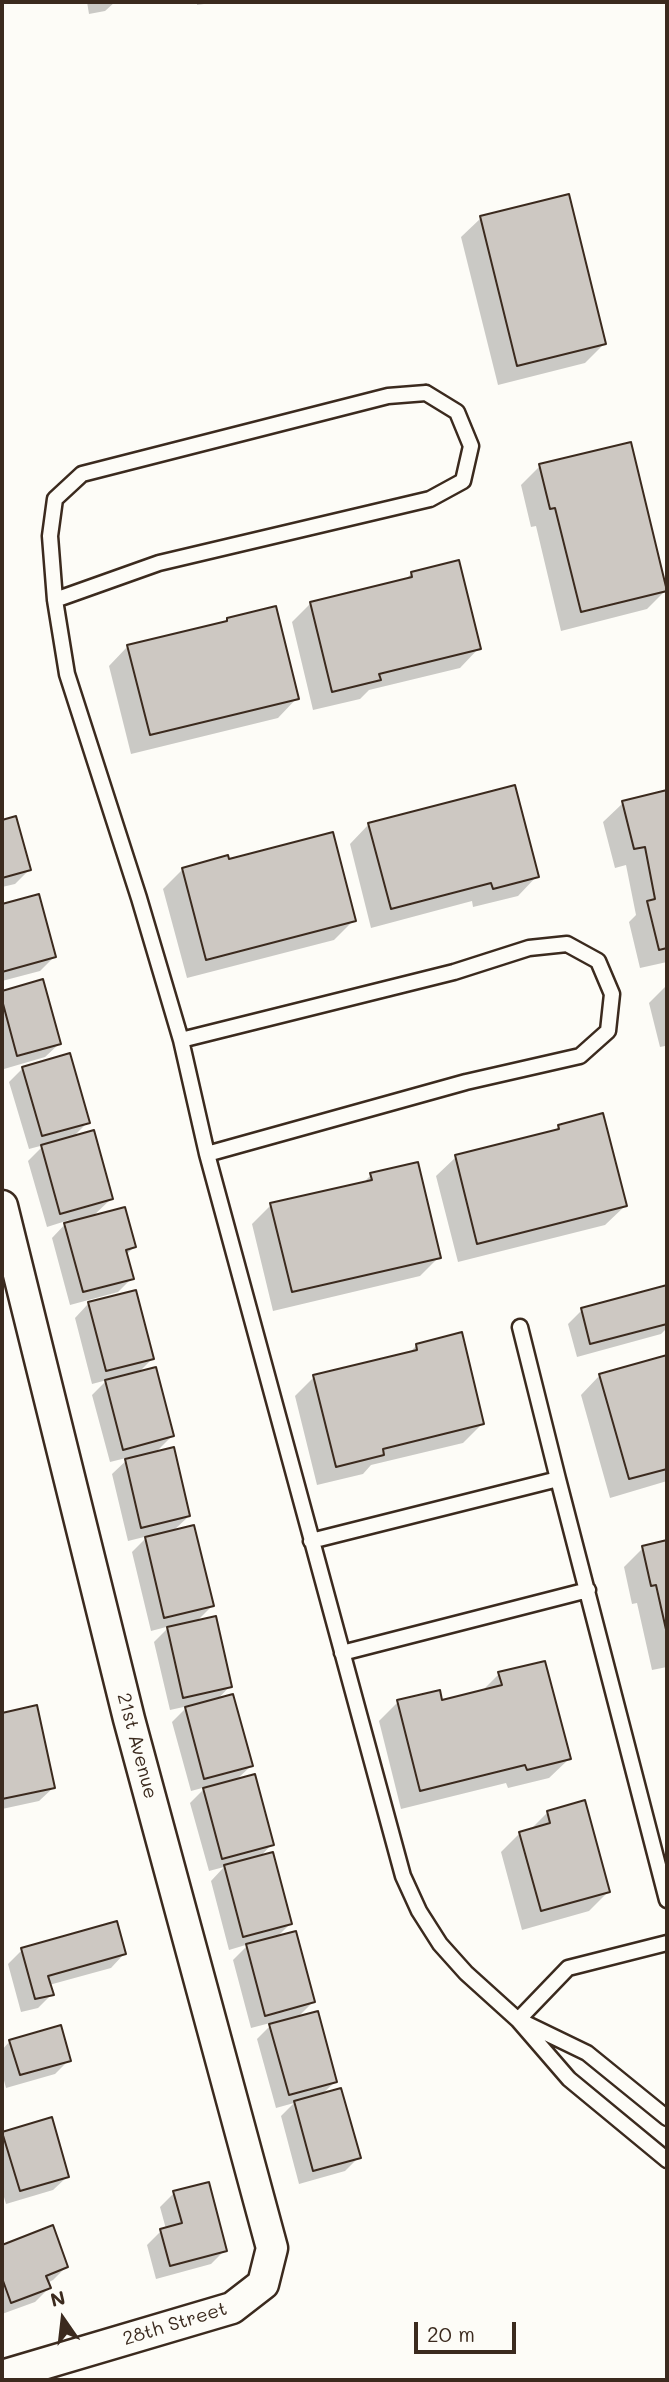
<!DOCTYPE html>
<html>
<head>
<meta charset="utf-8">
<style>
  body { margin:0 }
  #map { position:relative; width:669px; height:2382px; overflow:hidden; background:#fdfcf7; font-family:Mali,sans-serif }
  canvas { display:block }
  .frame { position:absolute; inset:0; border:4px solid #3b2a1e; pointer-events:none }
  .north { position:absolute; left:28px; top:2284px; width:70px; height:70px; -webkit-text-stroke:5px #fdfcf7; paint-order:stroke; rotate:346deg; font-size:19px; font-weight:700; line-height:28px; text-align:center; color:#3b2a1e }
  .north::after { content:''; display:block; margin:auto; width:24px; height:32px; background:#3b2a1e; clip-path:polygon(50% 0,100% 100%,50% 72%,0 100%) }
  .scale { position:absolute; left:414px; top:2322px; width:102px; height:32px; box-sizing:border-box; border:4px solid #3b2a1e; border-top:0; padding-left:9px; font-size:21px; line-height:24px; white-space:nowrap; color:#3b2a1e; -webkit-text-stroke:5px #fdfcf7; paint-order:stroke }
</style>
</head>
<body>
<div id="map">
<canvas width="669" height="2382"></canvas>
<div class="frame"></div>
<div class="north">N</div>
<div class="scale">20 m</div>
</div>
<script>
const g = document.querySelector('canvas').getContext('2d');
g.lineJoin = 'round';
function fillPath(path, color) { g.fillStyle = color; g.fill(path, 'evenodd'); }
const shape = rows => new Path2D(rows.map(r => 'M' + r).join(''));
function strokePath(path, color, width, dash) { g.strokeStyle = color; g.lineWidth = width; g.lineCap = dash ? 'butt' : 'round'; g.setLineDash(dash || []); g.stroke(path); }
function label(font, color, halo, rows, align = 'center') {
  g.font = font + ' Mali,sans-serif'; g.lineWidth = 7; g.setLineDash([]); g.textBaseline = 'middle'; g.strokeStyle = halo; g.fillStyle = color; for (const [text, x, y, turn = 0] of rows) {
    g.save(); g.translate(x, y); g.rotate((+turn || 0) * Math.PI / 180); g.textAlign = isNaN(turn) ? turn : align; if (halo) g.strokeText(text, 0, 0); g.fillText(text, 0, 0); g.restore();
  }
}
fillPath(shape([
  [87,2,115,2,105,11,89,14],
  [197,2,218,2,197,5],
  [481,218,604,344,585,363,498,385,461,237],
  [540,466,666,590,647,609,561,631,536,526,531,527,521,485],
  [412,573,479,648,460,668,369,690,360,699,313,710,292,622,311,603,405,580],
  [227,619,297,698,278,718,131,754,109,666,128,646,224,623],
  [667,792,667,962,640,968,629,922,636,915,626,865,615,868,603,822,623,803],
  [15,818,29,870,15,884,2,887,2,822],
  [369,824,537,876,518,896,473,907,472,901,371,928,350,844],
  [227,858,228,861,354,920,334,940,187,978,163,889,182,870],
  [38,896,54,957,40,971,2,981,2,906],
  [42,981,59,1044,45,1057,4,1069,2,1062,2,992],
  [667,985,667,1054,665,1046,660,1047,649,1003],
  [23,1068,88,1122,72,1138,111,1199,92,1217,134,1247,126,1255,132,1278,118,1292,70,1305,52,1238,69,1220,47,1227,28,1161,44,1145,29,1149,9,1082],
  [559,1126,625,1206,605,1225,458,1262,436,1176,456,1157,554,1132],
  [371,1175,439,1257,420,1276,273,1311,252,1224,271,1205,362,1184],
  [666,1287,667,1328,661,1334,577,1357,568,1324,582,1310],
  [135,1292,152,1359,137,1374,172,1436,154,1454,189,1516,172,1532,212,1606,195,1623,230,1686,216,1701,251,1766,235,1781,272,1844,259,1858,291,1923,275,1939,313,2002,296,2019,335,2082,321,2095,359,2157,345,2171,299,2184,281,2116,294,2103,276,2108,257,2039,274,2022,251,2028,233,1960,249,1944,229,1950,211,1881,224,1867,209,1871,190,1803,206,1787,191,1791,172,1722,188,1706,170,1710,154,1642,170,1626,151,1631,132,1552,148,1536,128,1541,112,1474,130,1457,110,1462,92,1395,107,1380,92,1384,75,1318,88,1304],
  [417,1345,483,1423,463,1443,371,1465,363,1474,317,1485,295,1396,314,1377,408,1354],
  [667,1357,667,1481,610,1498,581,1395,600,1375],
  [667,1542,667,1667,652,1670,637,1603,632,1604,624,1567,643,1548],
  [499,1674,569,1759,549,1778,508,1788,506,1783,401,1809,379,1721,398,1702,441,1702,481,1692],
  [36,1707,53,1788,39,1801,2,1809,2,1714],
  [548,1812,608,1892,589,1911,522,1930,501,1852,520,1833,529,1831],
  [22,1950,124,1954,111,1968,49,1985,52,1994,38,2008,21,2012,8,1964],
  [10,2041,69,2060,55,2074,6,2088,2,2073,2,2050],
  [3,2134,67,2177,53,2190,6,2204,2,2190],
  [174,2193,225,2250,211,2264,156,2279,147,2245,161,2231,166,2229,160,2207],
  [52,2228,66,2267,53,2280,47,2283,49,2288,35,2302,2,2314,2,2247]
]), '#0003');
const building = shape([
  [569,194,606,344,517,366,480,216,569,194],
  [631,442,667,591,581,612,555,508,550,509,539,464,631,442],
  [459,560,481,649,379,674,381,680,332,692,310,602,412,577,411,572,459,560],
  [276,606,299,699,150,735,127,645,227,621,227,618,276,606],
  [515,785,539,877,493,889,491,883,391,909,368,823,515,785],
  [667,790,667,948,659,950,647,901,655,899,645,847,634,849,622,801,667,790],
  [16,816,31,870,2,878,2,820,16,816],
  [333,832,356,921,206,960,182,868,228,855,229,859,333,832],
  [39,894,56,957,2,972,2,904,39,894],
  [43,979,61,1044,17,1056,2,1000,2,991,43,979],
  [70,1053,90,1123,42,1136,22,1067,70,1053],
  [603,1113,627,1206,477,1244,455,1155,559,1129,558,1125,603,1113],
  [94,1130,113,1199,60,1214,41,1145,94,1130],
  [418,1162,441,1258,292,1292,270,1203,372,1180,370,1173,418,1162],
  [125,1207,136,1247,126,1250,134,1279,83,1292,64,1223,125,1207],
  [667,1285,667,1324,590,1344,581,1308,667,1285],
  [136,1290,154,1359,106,1371,88,1302,136,1290],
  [462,1332,484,1424,383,1449,384,1455,336,1467,313,1375,417,1350,416,1344,462,1332],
  [667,1355,667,1469,629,1479,599,1374,667,1355],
  [156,1367,174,1436,123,1450,105,1380,156,1367],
  [174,1447,190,1516,141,1528,125,1459,174,1447],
  [194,1525,214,1606,164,1618,145,1537,194,1525],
  [667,1540,667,1634,656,1585,651,1586,642,1546,667,1540],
  [216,1616,232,1687,183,1698,167,1627,216,1616],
  [545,1661,571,1759,527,1770,525,1765,420,1791,397,1700,440,1690,442,1700,502,1685,498,1672,545,1661],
  [233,1694,253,1766,204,1779,185,1707,233,1694],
  [37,1705,55,1788,2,1799,2,1713,37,1705],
  [255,1774,274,1845,222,1859,203,1788,255,1774],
  [585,1800,610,1892,541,1911,519,1832,550,1823,547,1811,585,1800],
  [273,1852,292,1924,243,1937,224,1865,273,1852],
  [117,1921,126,1954,48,1976,54,1995,35,1999,21,1948,117,1921],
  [296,1931,315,2002,265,2016,246,1944,296,1931],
  [318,2011,337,2082,289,2095,269,2024,318,2011],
  [61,2025,71,2061,20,2075,9,2040,61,2025],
  [341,2088,361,2158,313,2171,294,2101,341,2088],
  [52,2117,69,2177,20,2191,2,2132,52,2117],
  [209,2182,227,2251,170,2266,160,2229,182,2223,173,2191,209,2182],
  [53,2225,68,2267,46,2276,51,2288,11,2303,2,2278,2,2245,53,2225]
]);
fillPath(building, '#cdc8c2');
strokePath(building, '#3b2a1e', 2);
const lane = shape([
  [426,393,457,412,471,446,463,481,430,499,159,563,55,600,50,536,55,499,82,474,388,396,426,393],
  [55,600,67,674,139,898,181,1040,207,1154,403,1876,419,1911,440,1944,466,1973,518,2020,569,2079,667,2160],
  [181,1040,454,972,529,948,567,944,598,961,612,994,608,1031,580,1056,466,1082,207,1154],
  [520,1327,558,1479],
  [311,1541,558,1479,667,1900],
  [342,1653,588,1590],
  [518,2020,568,1968,667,1943],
  [523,2022,587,2053,667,2118]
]);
const street = shape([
  [2,1206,129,1719,272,2248,263,2284,232,2308,2,2376]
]);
strokePath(lane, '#3b2a1e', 19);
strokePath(street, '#3b2a1e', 35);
strokePath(lane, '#fdfcf7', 14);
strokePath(street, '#fdfcf7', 30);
label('19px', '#3b2a1e', '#fdfcf7', [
  ["21st Avenue",137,1746,75],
  ["28th Street",175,2324,-17]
]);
</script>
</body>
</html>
